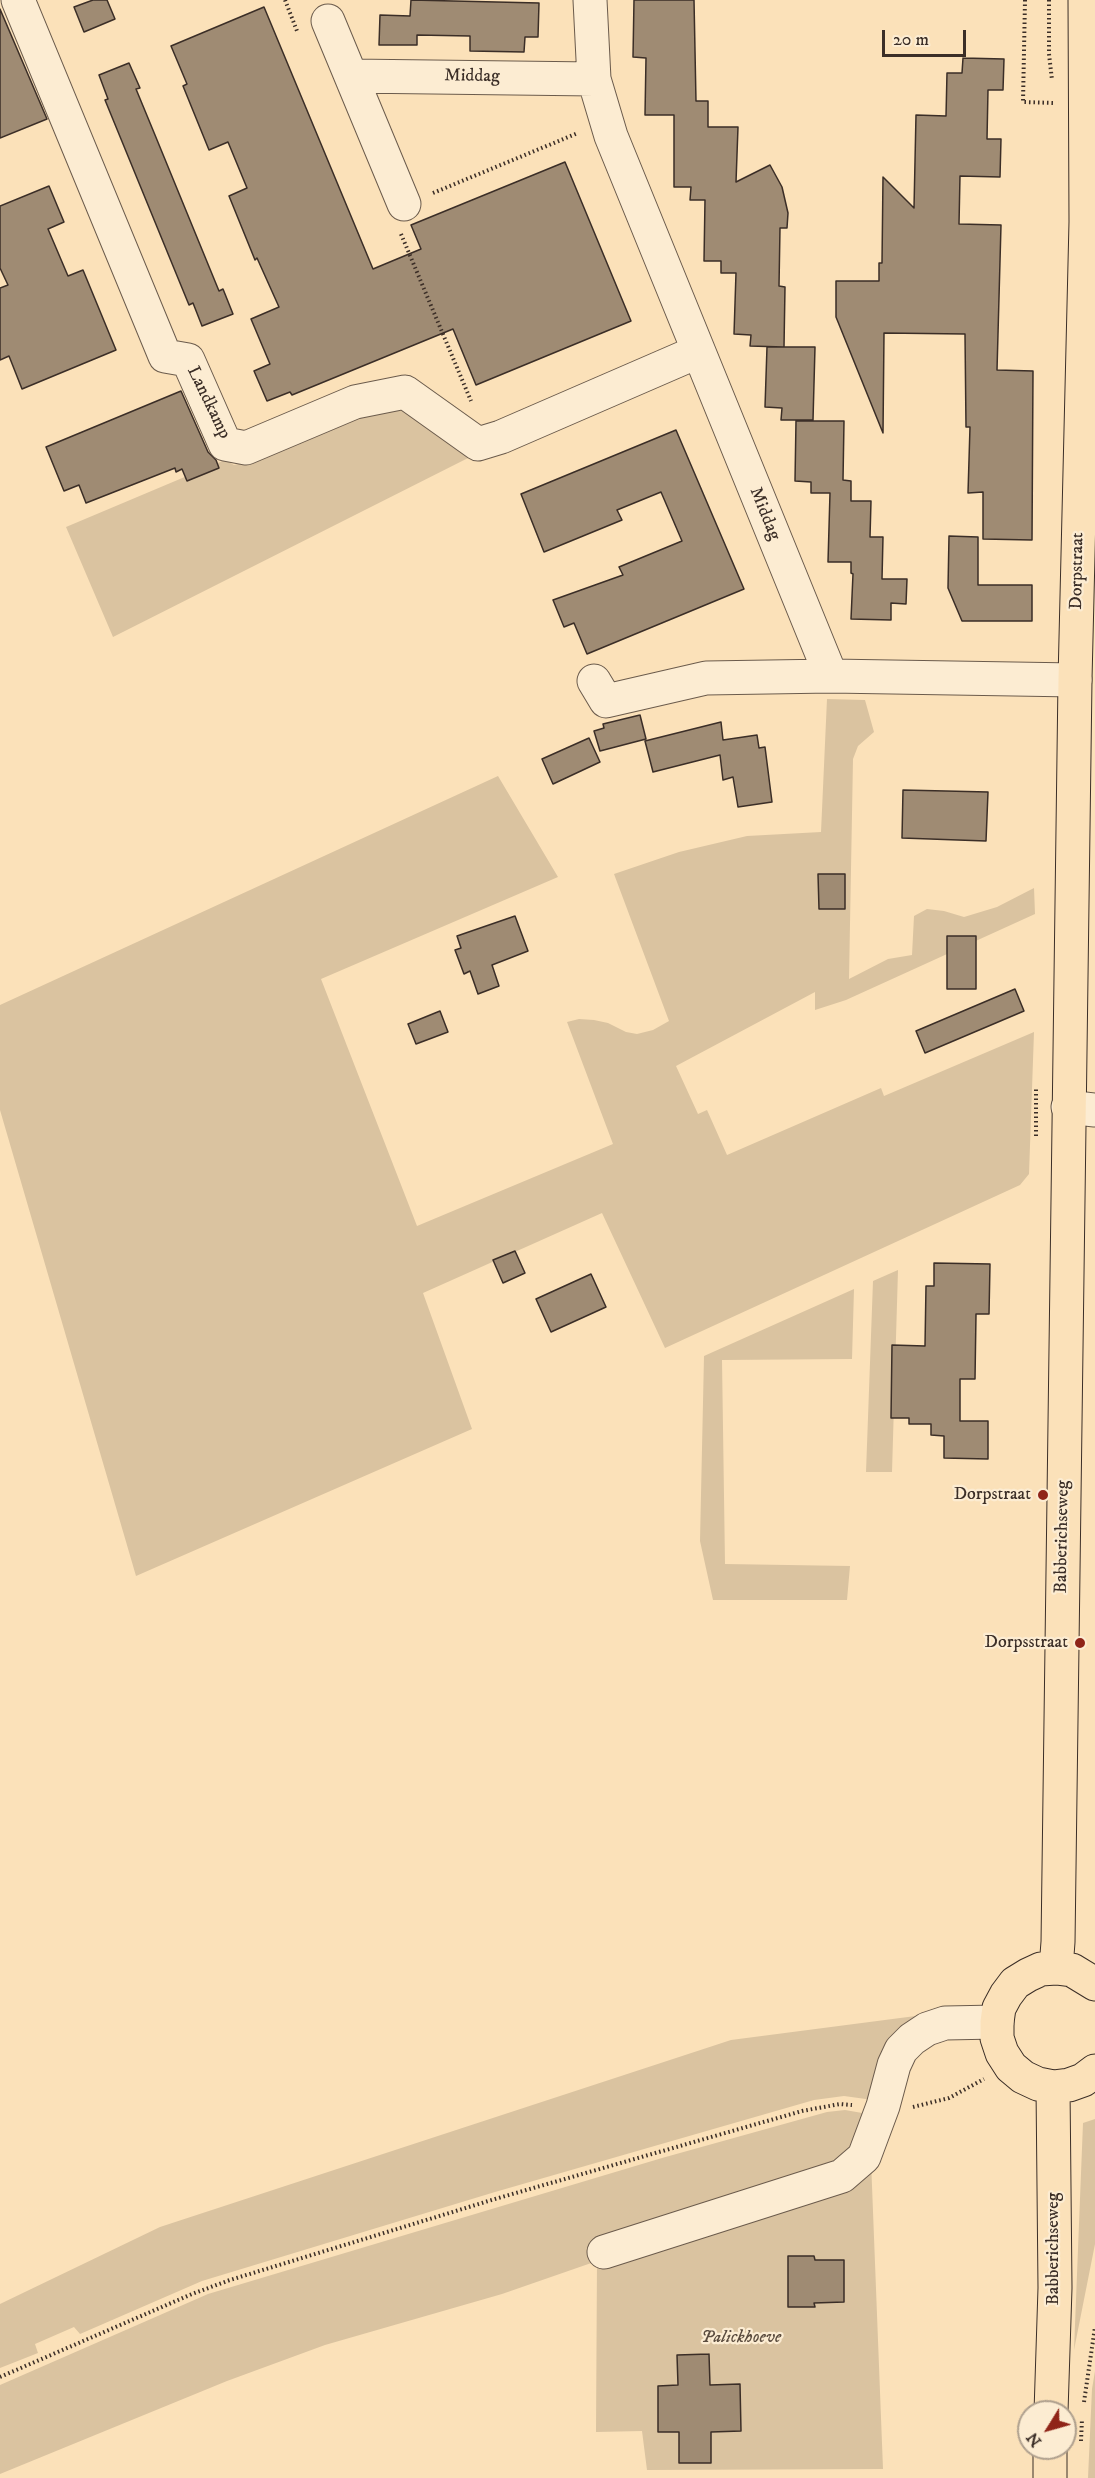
<!DOCTYPE html>
<html>
<head>
<meta charset="utf-8">
<style>
  body { margin:0 }
  #map { position:relative; width:1095px; height:2478px; overflow:hidden; background:#fbe1b9; font-family:"IM FELL DW Pica",serif }
  canvas { display:block }
  .north { position:absolute; left:1017px; top:2400px; width:60px; height:60px; box-sizing:border-box; background:#fcecd2; border:2px solid #afa08e; border-radius:50%; rotate:233deg; font-size:16px; font-weight:700; line-height:24px; text-align:center; color:#3b2e27 }
  .north::after { content:''; display:block; margin:auto; width:21px; height:27px; background:#8f2418; clip-path:polygon(50% 0,100% 100%,50% 72%,0 100%) }
  .scale { position:absolute; left:882px; top:30px; width:84px; height:27px; box-sizing:border-box; border:3px solid #3b2e27; border-top:0; padding-left:8px; font-size:18px; line-height:21px; white-space:nowrap; color:#3b2e27; -webkit-text-stroke:4px #fcecd2; paint-order:stroke }
</style>
</head>
<body>
<div id="map">
<canvas width="1095" height="2478"></canvas>
<div class="north">N</div>
<div class="scale">20 m</div>
</div>
<script>
const g = document.querySelector('canvas').getContext('2d');
g.lineJoin = 'round';
function fillPath(path, color) { g.fillStyle = color; g.fill(path, 'evenodd'); }
const shape = rows => new Path2D(rows.map(r => 'M' + r).join(''));
function strokePath(path, color, width, dash) { g.strokeStyle = color; g.lineWidth = width; g.lineCap = dash ? 'butt' : 'round'; g.setLineDash(dash || []); g.stroke(path); }
function label(font, color, halo, rows, align = 'center') {
  g.font = font + ' "IM FELL DW Pica",serif'; g.lineWidth = 4.5; g.setLineDash([]); g.textBaseline = 'middle'; g.strokeStyle = halo; g.fillStyle = color; for (const [text, x, y, turn = 0] of rows) {
    g.save(); g.translate(x, y); g.rotate((+turn || 0) * Math.PI / 180); g.textAlign = isNaN(turn) ? turn : align; if (halo) g.strokeText(text, 0, 0); g.fillText(text, 0, 0); g.restore();
  }
}
fillPath(shape([
  [404,409,478,453,113,637,66,527,225,460,234,465,252,461,351,412],
  [827,699,865,700,874,732,858,746,853,759,849,979,888,959,912,955,914,916,927,909,944,911,964,917,997,907,1034,888,1035,914,846,1000,815,1010,815,992,676,1066,698,1114,707,1110,727,1155,881,1088,884,1096,1034,1032,1029,1174,1020,1185,665,1348,602,1213,423,1293,472,1429,136,1576,0,1110,0,1005,498,776,558,877,321,979,417,1226,613,1144,567,1022,579,1019,594,1020,608,1023,626,1032,637,1034,653,1030,669,1021,614,874,679,852,747,836,821,832],
  [898,1270,892,1472,866,1472,873,1281],
  [854,1289,852,1359,722,1360,725,1564,850,1566,847,1600,713,1600,700,1541,704,1356],
  [931,2014,873,2100,844,2096,814,2100,495,2192,202,2281,80,2334,74,2327,35,2344,38,2353,0,2368,0,2304,160,2227,731,2040],
  [845,2110,868,2114,871,2160,883,2469,647,2470,642,2431,596,2432,597,2261,502,2294,325,2345,227,2381,0,2474,0,2385,208,2294,662,2158,827,2112],
  [1095,2119,1095,2244,1074,2350,1083,2123],
  [1095,2371,1095,2478,1088,2478,1092,2389]
]), '#dac3a0');
const building = shape([
  [93,0,107,0,115,19,84,32,74,7,93,0],
  [411,0,539,3,538,37,525,37,524,52,470,51,470,36,417,35,417,45,379,45,380,15,410,16,411,0],
  [634,0,694,0,696,101,708,101,708,127,738,127,736,182,770,165,782,187,788,213,787,228,780,228,779,286,785,287,784,347,750,346,751,335,734,334,736,273,721,273,721,261,704,261,705,200,690,200,691,187,674,187,674,115,645,115,646,58,633,57,634,0],
  [264,7,373,269,421,249,411,225,565,162,631,321,476,385,453,329,292,395,290,392,267,401,254,371,270,364,251,319,279,307,257,258,255,260,229,196,247,188,228,142,209,150,183,86,187,84,171,46,264,7],
  [0,9,47,119,0,138,0,9],
  [963,58,1004,59,1003,90,988,90,987,139,1001,139,1000,177,960,176,959,224,1001,225,997,370,1033,371,1032,540,983,539,983,492,968,493,970,427,966,427,965,334,884,333,883,433,836,317,836,281,879,281,879,263,882,263,883,177,914,208,916,115,946,116,947,73,962,73,963,58],
  [129,63,140,88,136,89,155,135,219,291,223,289,233,314,202,326,193,303,189,305,105,100,108,99,99,75,129,63],
  [49,186,64,222,48,229,68,276,83,270,116,350,22,389,9,356,0,360,0,288,8,285,0,268,0,206,49,186],
  [767,347,815,347,813,420,781,420,782,408,765,407,767,347],
  [181,391,208,452,216,460,219,468,187,481,182,469,176,472,175,468,86,503,79,485,64,491,46,447,181,391],
  [796,421,844,421,843,480,851,481,851,501,871,501,870,537,883,537,882,579,907,579,906,604,891,603,891,620,851,619,853,574,851,573,851,562,828,562,830,493,811,493,811,482,795,481,796,421],
  [676,430,744,589,587,654,574,623,564,627,553,600,623,575,619,567,682,541,661,492,617,510,622,520,544,552,521,494,676,430],
  [949,536,978,537,978,585,1032,585,1032,621,962,621,948,588,949,536],
  [640,715,646,739,600,751,594,731,604,728,603,724,640,715],
  [721,722,723,740,757,735,759,748,765,747,772,802,738,807,733,777,723,780,720,755,653,772,645,741,721,722],
  [589,738,600,762,553,784,542,759,589,738],
  [903,790,988,792,986,841,902,838,903,790],
  [818,874,845,874,845,909,819,909,818,874],
  [515,916,528,951,492,965,499,986,478,994,470,971,464,974,455,950,461,948,457,936,515,916],
  [947,936,976,936,976,989,947,989,947,936],
  [1015,989,1024,1011,925,1053,916,1031,1015,989],
  [440,1011,448,1032,416,1044,408,1024,440,1011],
  [515,1251,525,1273,503,1283,493,1260,515,1251],
  [934,1263,990,1264,989,1314,976,1314,975,1379,960,1379,960,1421,988,1421,988,1459,944,1458,944,1436,931,1435,931,1424,909,1424,909,1418,891,1418,892,1345,925,1346,926,1286,934,1286,934,1263],
  [591,1274,606,1307,551,1332,536,1299,591,1274],
  [788,2256,814,2256,815,2260,844,2260,844,2302,814,2303,815,2307,788,2307,788,2256],
  [709,2354,710,2385,740,2384,741,2431,711,2432,711,2463,679,2463,679,2432,658,2432,658,2386,678,2385,677,2355,709,2354]
]);
fillPath(building, '#9f8b73');
strokePath(building, '#3b2e27', 1.5);
const minor = shape([
  [18,0,165,356,188,360,225,444,246,448,355,402,405,392,478,444,501,437,697,352],
  [590,0,594,79,611,136,831,676],
  [328,21,404,204],
  [351,76,594,79],
  [594,681,606,701,706,678,831,676,1075,680],
  [1068,1107,1095,1110],
  [604,2252,842,2176,864,2157,883,2106,894,2065,901,2050,912,2039,927,2029,945,2023,997,2022]
]);
const major = shape([
  [1056,1968,1058,1942,1075,680,1086,222,1085,0],
  [1095,1984,1072,1970,1056,1968,1041,1969,1028,1975,1015,1983,1006,1995,999,2008,997,2022,997,2038,1002,2053,1011,2067,1023,2077,1038,2084,1053,2087,1069,2085,1083,2080,1095,2071],
  [1051,2412,1055,2288,1053,2087],
  [1050,2478,1050,2448]
]);
strokePath(minor, '#6b5b4c', 35);
strokePath(major, '#3b2e27', 35);
strokePath(shape([
  [285,0,297,31],
  [1025,0,1023,102,1055,103],
  [1049,0,1049,54,1052,80],
  [433,193,578,133],
  [401,234,471,401],
  [1036,1136,1036,1089],
  [913,2107,949,2098,984,2079],
  [0,2377,192,2294,230,2280,495,2199,802,2111,840,2104,852,2105],
  [1084,2402,1095,2327],
  [1081,2441,1082,2419]
]), '#3b2e27', 4, [1.5, 3]);
strokePath(minor, '#fcecd2', 33);
strokePath(major, '#fbe1b9', 33);
for (const [x, y, r, color] of [
  [1043,1495,6,"#8f2418"],
  [1080,1643,6,"#8f2418"]
]) { const dot = new Path2D(); dot.arc(x, y, r, 0, 2 * Math.PI); g.fillStyle = color; g.fill(dot); strokePath(dot, '#fcecd2', 2); }
label('18px', '#3b2e27', '#fcecd2', [
  ["Middag",472,77,1],
  ["Landkamp",208,403,64],
  ["Middag",764,514,68],
  ["Dorpstraat",1078,571,-89],
  ["Babberichseweg",1063,1537,-89],
  ["Babberichseweg",1054,2249,-90]
]);
label('18px', '#3b2e27', '#fcecd2', [
  ["Dorpstraat",1031,1495],
  ["Dorpsstraat",1068,1643]
], 'right');
label('italic 18px', '#5b4c3f', '#fcecd2', [
  ["Palickhoeve",741,2338]
]);
</script>
</body>
</html>
